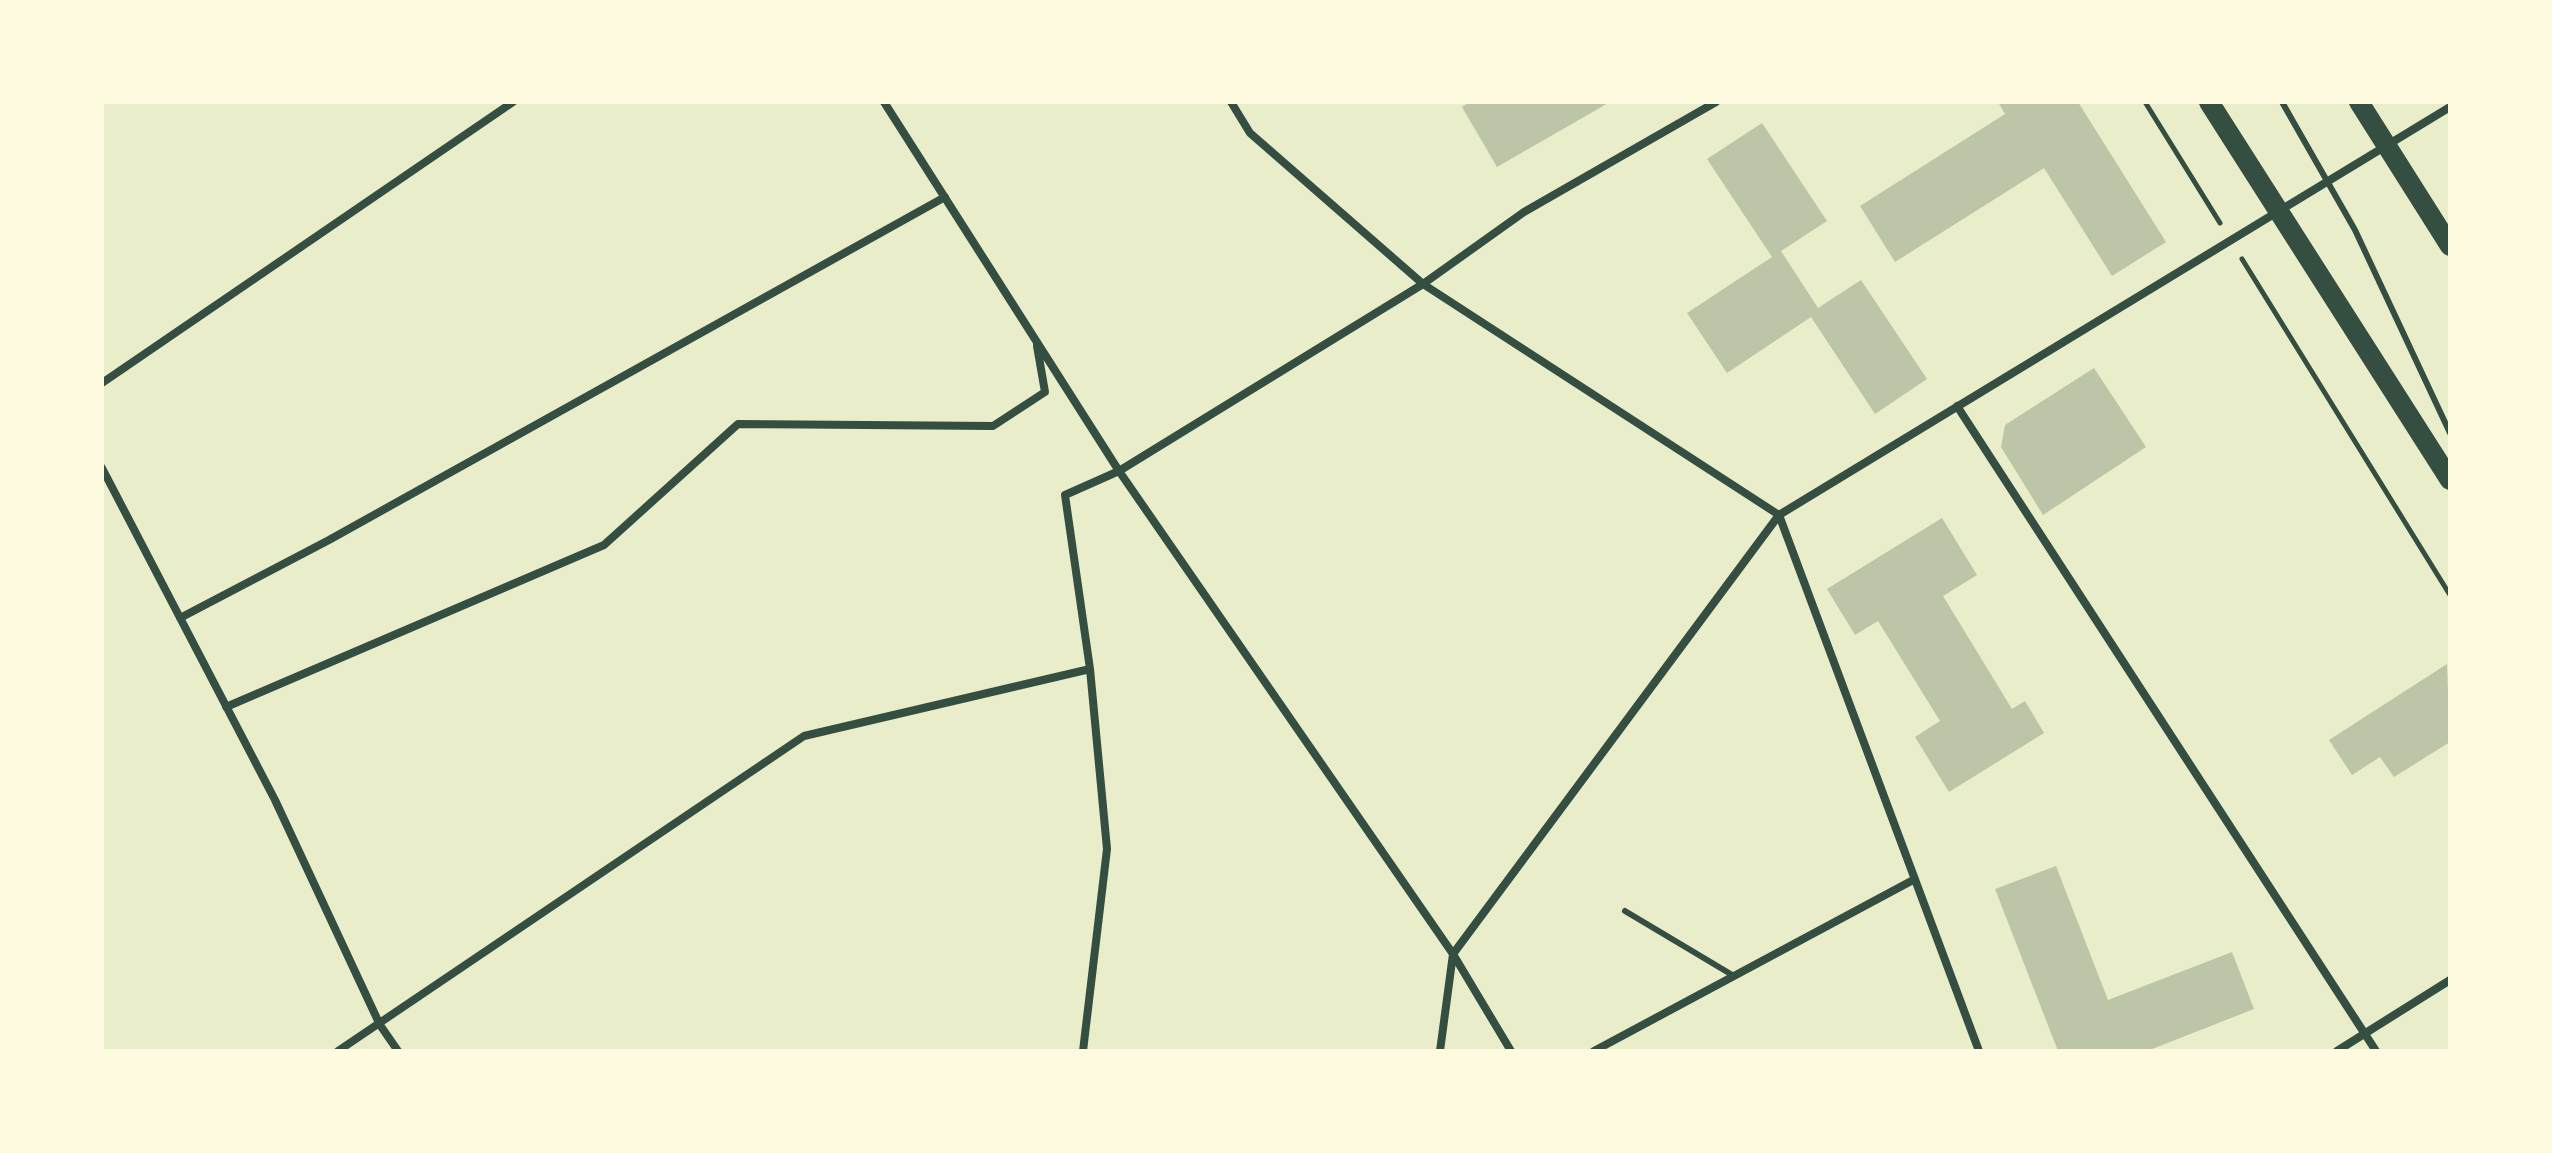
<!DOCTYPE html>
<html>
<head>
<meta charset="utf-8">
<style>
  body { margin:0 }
  #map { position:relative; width:2552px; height:1153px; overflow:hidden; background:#e9edc9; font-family:Lato,sans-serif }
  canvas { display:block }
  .frame { position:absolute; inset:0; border:104px solid #fefae0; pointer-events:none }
</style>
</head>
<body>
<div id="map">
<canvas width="2552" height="1153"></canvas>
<div class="frame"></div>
</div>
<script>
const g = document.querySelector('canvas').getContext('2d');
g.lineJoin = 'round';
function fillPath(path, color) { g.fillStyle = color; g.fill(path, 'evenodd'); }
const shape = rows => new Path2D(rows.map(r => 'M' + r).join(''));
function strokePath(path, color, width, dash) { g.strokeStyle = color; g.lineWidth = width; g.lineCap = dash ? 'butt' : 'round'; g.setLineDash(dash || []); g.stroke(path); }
fillPath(shape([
  [1470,102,1610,102,1497,167,1462,107],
  [1998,102,2078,102,2166,242,2112,276,2044,168,1895,262,1860,206,2005,114],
  [1762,123,1827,221,1781,251,1818,308,1861,280,1927,379,1875,414,1811,317,1727,373,1687,313,1772,257,1707,159],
  [2094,368,2146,447,2043,515,2001,447,2005,425],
  [1942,518,1977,575,1943,596,2012,709,2025,701,2044,733,1949,792,1915,737,1940,721,1878,621,1855,635,1827,589],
  [2447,664,2450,742,2394,777,2380,757,2352,775,2329,740],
  [2056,866,2108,1000,2232,952,2254,1009,2147,1051,2058,1051,1995,889]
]), '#bcc5a7');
strokePath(shape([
  [2145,102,2220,223],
  [2242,259,2450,595]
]), '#344e41', 5);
strokePath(shape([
  [2282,102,2355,230,2450,433],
  [1625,911,1734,976]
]), '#344e41', 6);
strokePath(shape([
  [884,102,1119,471,1453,954,1511,1051],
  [1231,102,1250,133,1423,284,1779,515,1979,1051],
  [102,383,513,102],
  [1957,406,2376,1051],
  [102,468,275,800,380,1025,398,1051],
  [180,618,329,540,945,197],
  [226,707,604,545,738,424,993,426,1045,392,1037,346],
  [338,1051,804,736,1090,669],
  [1083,1051,1107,849,1090,669,1065,495,1119,471,1423,284,1524,212,1716,102],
  [1440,1051,1453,954,1779,515,2450,107],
  [1594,1051,1915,879],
  [2337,1051,2450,980]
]), '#344e41', 8);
strokePath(shape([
  [2209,102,2450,480],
  [2359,102,2450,246]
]), '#344e41', 20);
</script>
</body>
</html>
